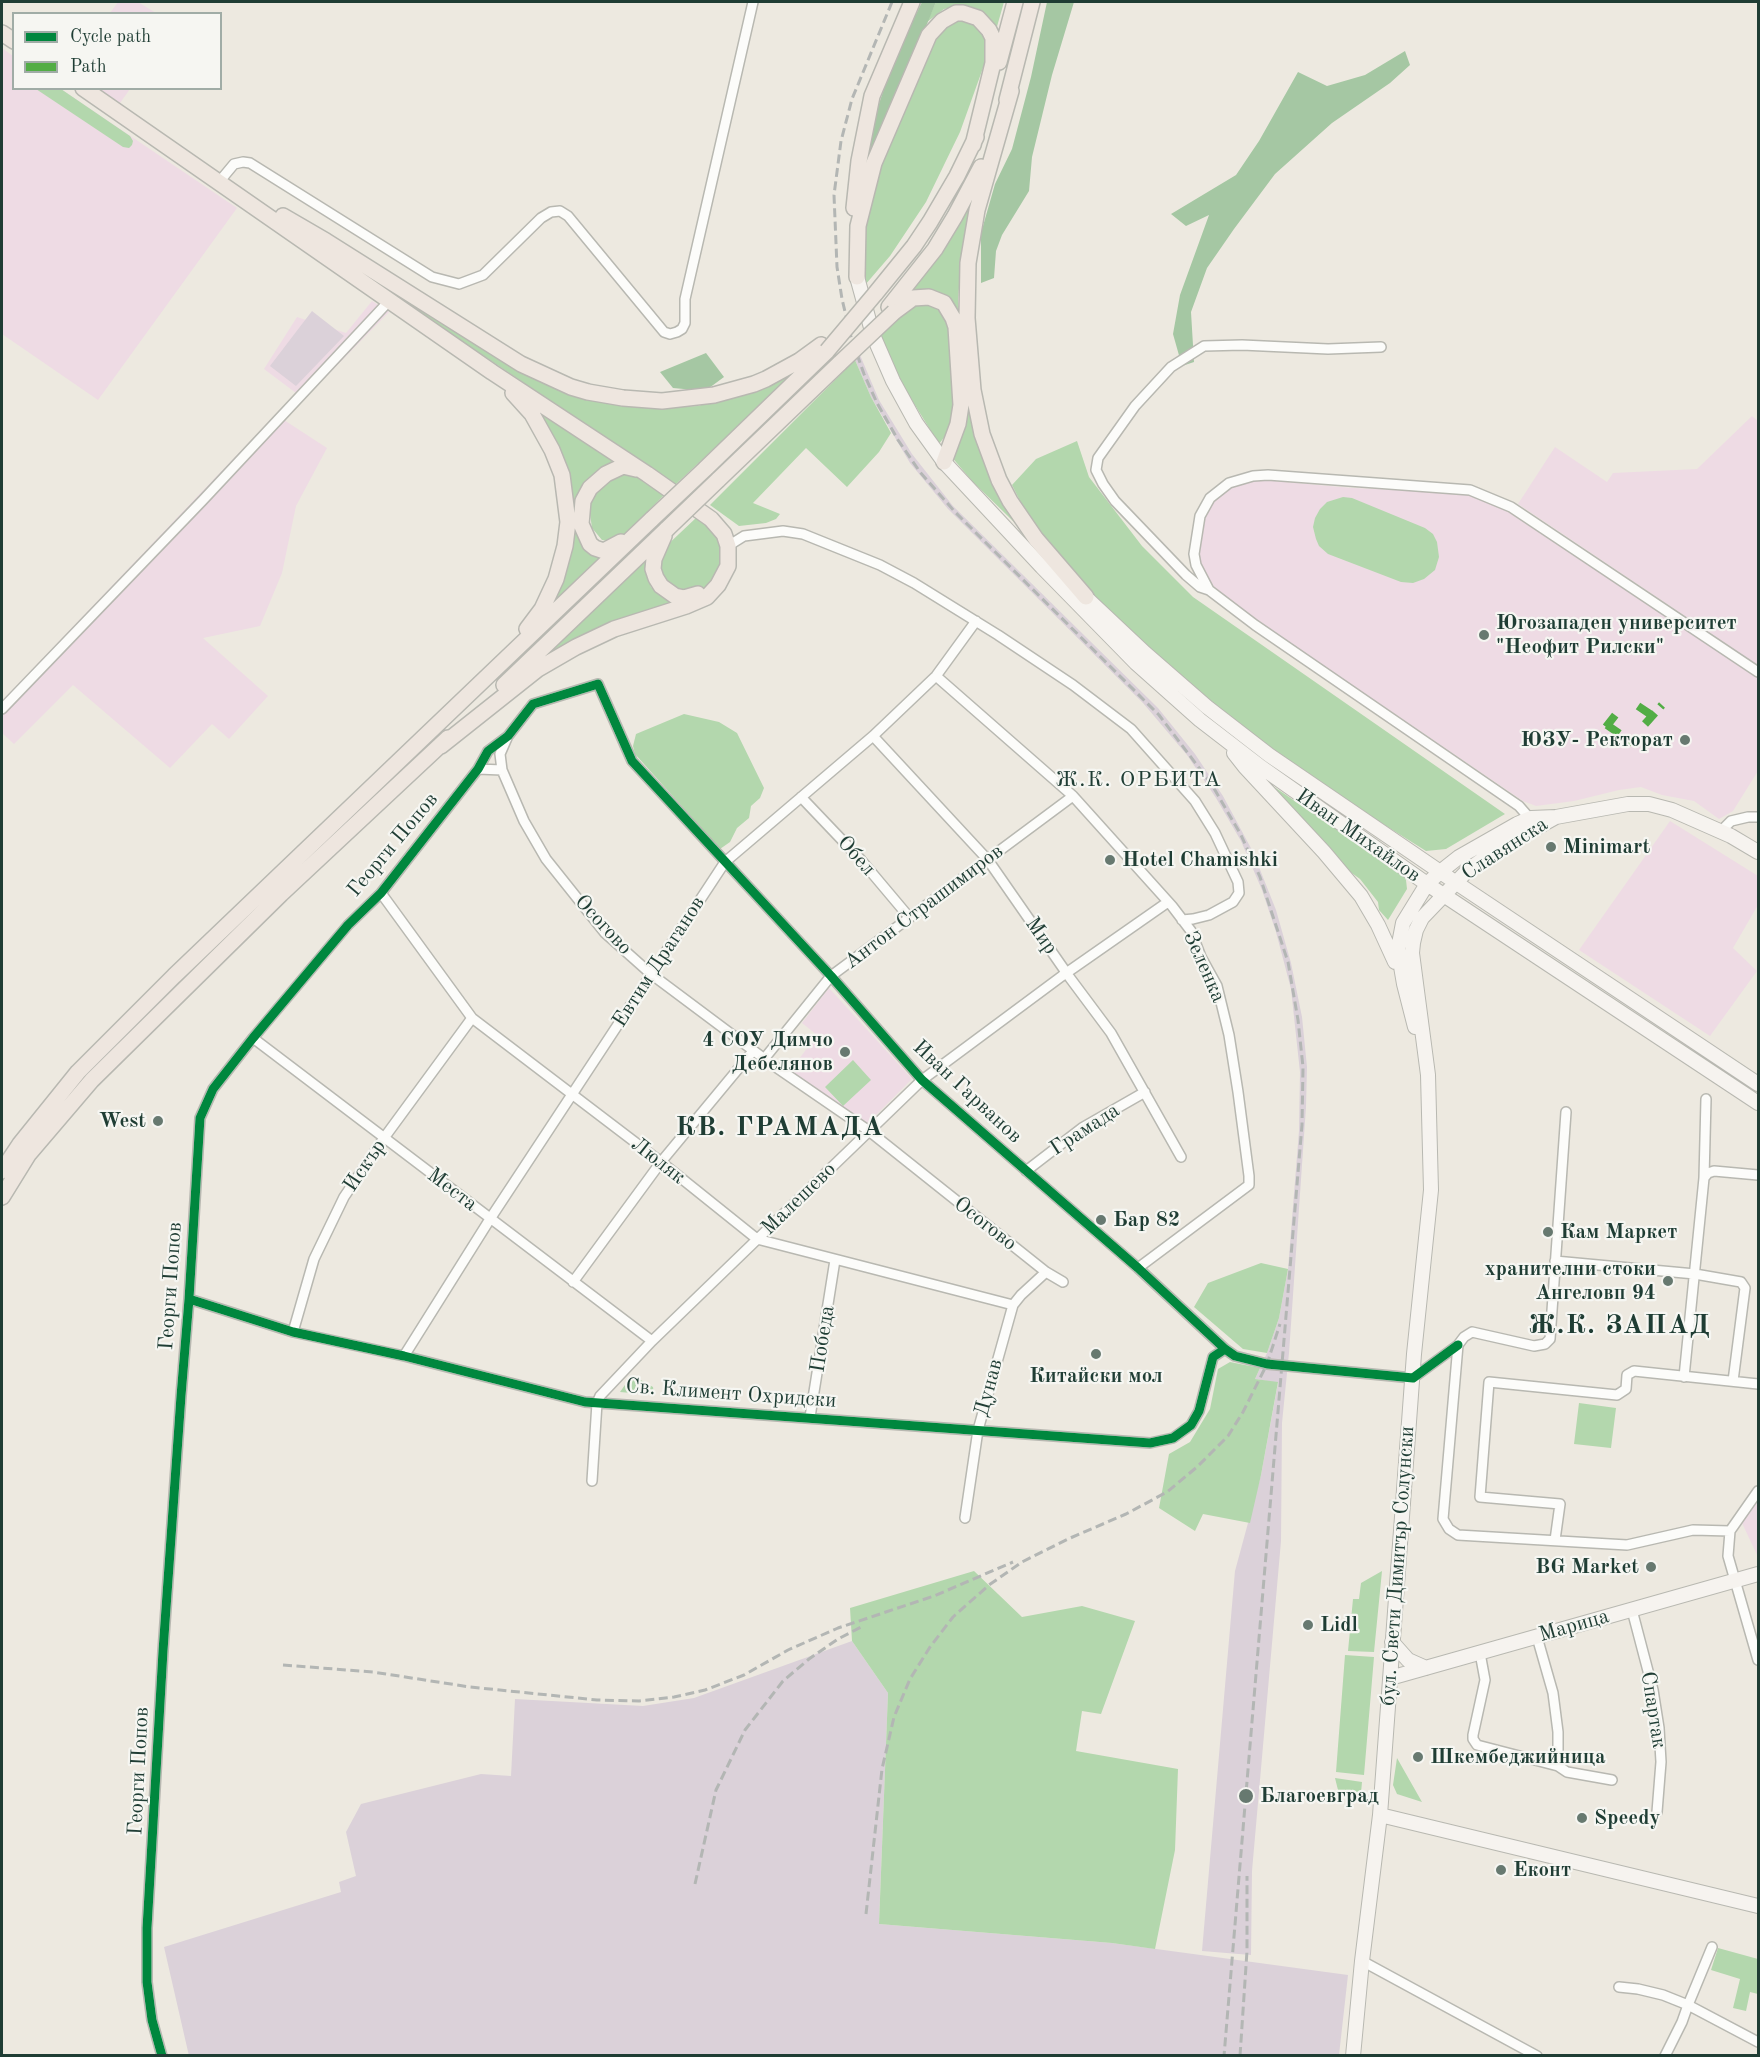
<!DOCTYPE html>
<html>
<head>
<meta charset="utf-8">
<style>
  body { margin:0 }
  #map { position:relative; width:1760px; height:2057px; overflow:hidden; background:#ede9e0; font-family:"Old Standard TT",serif }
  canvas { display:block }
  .frame { position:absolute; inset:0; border:3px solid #1f3d34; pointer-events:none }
  .legend { position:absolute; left:12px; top:12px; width:210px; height:78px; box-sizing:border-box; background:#f6f6f2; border:2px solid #a0aca6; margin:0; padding:8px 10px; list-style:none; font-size:18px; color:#1f3d34 }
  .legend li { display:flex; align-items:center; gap:12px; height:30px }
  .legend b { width:30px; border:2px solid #a0aca6 }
</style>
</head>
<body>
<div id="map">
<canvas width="1760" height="2057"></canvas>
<div class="frame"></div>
<ul class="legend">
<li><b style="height:8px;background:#00873e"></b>Cycle path</li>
<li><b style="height:8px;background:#52ad45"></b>Path</li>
</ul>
</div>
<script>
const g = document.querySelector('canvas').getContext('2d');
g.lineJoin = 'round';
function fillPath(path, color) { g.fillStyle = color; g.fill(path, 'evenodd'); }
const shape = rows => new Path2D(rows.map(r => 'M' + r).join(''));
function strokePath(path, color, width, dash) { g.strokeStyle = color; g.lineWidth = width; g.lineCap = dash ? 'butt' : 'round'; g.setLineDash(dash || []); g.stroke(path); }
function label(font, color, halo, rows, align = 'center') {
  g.font = font + ' "Old Standard TT",serif'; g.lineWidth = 4.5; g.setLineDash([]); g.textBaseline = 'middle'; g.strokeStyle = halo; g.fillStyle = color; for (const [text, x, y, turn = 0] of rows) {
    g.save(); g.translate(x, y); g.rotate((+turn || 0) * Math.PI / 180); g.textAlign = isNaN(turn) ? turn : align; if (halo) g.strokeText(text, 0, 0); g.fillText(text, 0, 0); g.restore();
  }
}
fillPath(shape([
  [118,2,138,2,156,13,110,13],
  [2,48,13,56,14,88,61,89,237,208,98,400,2,334],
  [99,89,130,89,120,103],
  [372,301,389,312,284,420,327,448,296,506,282,573,260,626,203,638,268,696,229,739,212,724,170,768,73,685,14,744,2,733,2,701,296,393,264,369,297,317,346,333],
  [1752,416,1758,421,1758,665,1518,504,1555,447,1607,482,1613,473,1697,469],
  [1267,478,1274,481,1352,488,1451,492,1470,495,1488,502,1507,511,1758,677,1758,771,1733,811,1719,819,1694,801,1662,795,1641,787,1619,790,1574,801,1536,806,1523,801,1225,599,1211,583,1199,564,1197,543,1199,530,1212,500,1232,487,1249,481],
  [1670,821,1758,876,1758,905,1733,948,1757,971,1710,1036,1579,950],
  [829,988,912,1079,867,1124,790,1071,817,1035,802,1023],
  [1758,1498,1758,1557,1742,1523]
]), '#eedbe4');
fillPath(shape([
  [312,311,344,336,296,386,270,366],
  [860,355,879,400,912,454,953,506,1158,708,1195,754,1223,796,1253,852,1276,910,1291,963,1302,1017,1307,1067,1306,1107,1289,1353,1282,1423,1281,1541,1252,1871,1251,1955,1202,1951,1235,1571,1261,1475,1278,1383,1255,1379,1267,1353,1279,1318,1288,1269,1299,1131,1300,1072,1291,989,1276,932,1262,890,1241,841,1216,798,1187,755,1143,703,948,509,910,463,871,397,855,360],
  [852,1641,888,1693,879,1924,1112,1943,1348,1975,1339,2055,189,2056,164,1947,341,1892,339,1882,356,1876,346,1832,361,1804,481,1774,511,1776,515,1699,643,1706,694,1698]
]), '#dbd1d9');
fillPath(shape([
  [936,2,1004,2,996,30,964,6,944,9,927,22],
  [956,17,970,18,987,36,988,54,960,132,926,202,890,256,865,285,863,252,867,210,880,159,924,58,942,25],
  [36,89,61,89,130,136,133,141,132,145,129,148,123,147],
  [983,176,961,264,958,300,961,340,1014,522,972,481,950,455,953,446,957,314,919,291,914,290,913,287],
  [327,250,573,395,608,403,652,408,698,406,742,393,797,371,675,485],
  [934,301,950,326,957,405,949,431,939,444,905,389,879,335,908,304],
  [855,360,871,397,891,433,879,452,847,487,806,448,753,503,780,514,776,519,766,523,739,526,710,505],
  [538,407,615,459,590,478,583,485,579,494,577,534,581,542,605,558,545,616,568,557,558,448],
  [1077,441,1089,477,1142,546,1193,597,1505,814,1446,849,1426,851,1348,802,1249,733,1164,664,1052,557,1028,517,1012,485,1036,459],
  [630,470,665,494,627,533,616,539,608,541,602,540,592,528,589,507,598,485],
  [1343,497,1352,498,1425,528,1433,534,1437,542,1439,557,1435,570,1424,579,1413,583,1401,582,1328,554,1319,546,1316,539,1313,527,1315,518,1320,509,1327,502],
  [697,517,711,528,719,540,722,551,721,568,714,580,704,588,688,592,669,586,659,568,662,550],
  [648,556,647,576,651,587,665,598,677,602,536,664],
  [684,714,719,722,737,733,764,788,760,798,751,806,749,818,737,828,730,842,720,849,635,754,633,746,636,734],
  [1267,782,1402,874,1406,880,1407,889,1388,920,1379,910,1378,902,1360,879,1349,871,1318,835],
  [853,1060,871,1080,843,1106,825,1087],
  [1261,1263,1288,1269,1279,1318,1267,1353,1243,1349,1194,1307,1208,1283],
  [1230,1362,1260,1368,1255,1379,1278,1382,1261,1475,1250,1523,1203,1514,1195,1531,1159,1508,1169,1454,1190,1442,1210,1409,1218,1369],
  [632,1375,653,1387,654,1395,620,1392],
  [1579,1403,1616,1408,1611,1448,1574,1444],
  [974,1571,1022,1617,1082,1606,1135,1621,1101,1714,1082,1711,1076,1751,1178,1769,1175,1850,1155,1949,1112,1943,879,1924,888,1693,852,1641,850,1608],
  [1382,1571,1374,1652,1348,1651,1353,1599,1359,1599,1361,1583],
  [1345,1655,1374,1657,1364,1775,1336,1772],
  [1397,1758,1422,1802,1397,1794,1393,1785],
  [1335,1778,1362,1782,1361,1793,1351,1797,1345,1795,1338,1790],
  [1718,1948,1758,1959,1758,1994,1750,1992,1746,2011,1733,2008,1740,1979,1711,1970]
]), '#b3d7ad');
fillPath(shape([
  [922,2,936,2,863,181,873,121,896,54],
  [1047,2,1074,2,1052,75,1032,157,1029,191,1002,235,996,251,994,278,981,283,981,233,995,184,1012,149,1031,77],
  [1405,51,1410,65,1390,83,1332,123,1275,174,1234,229,1207,268,1191,312,1194,362,1182,366,1173,334,1180,295,1209,215,1186,226,1171,214,1236,175,1259,141,1298,72,1327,86,1365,75],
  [706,353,724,377,705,391,673,388,660,372]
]), '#a5c7a3');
const street = shape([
  [219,182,234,164,243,162,250,163,432,277,459,284,483,275,541,218,551,212,560,211,568,216,664,332,670,334,677,332,682,329,685,323,685,299,753,2],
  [1381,347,1328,349,1242,345,1204,346,1171,367,1135,406,1098,458,1096,470,1103,484,1115,501,1186,575,1200,587,1209,590,1255,625,1519,806,1532,821],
  [728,546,744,536,783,531,803,534,880,565,914,583,998,635,1073,685,1131,729,1195,801,1215,833,1238,882,1239,893,1233,902,1209,915,1193,919,1182,920],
  [1209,590,1196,565,1194,554,1200,516,1210,498,1229,483,1253,476,1268,475,1470,490,1511,507,1758,672],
  [936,676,1073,796,1172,906,1191,931,1201,957,1217,986,1229,1035,1238,1092,1249,1176,1249,1185,1138,1268],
  [2,709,203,500,390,300],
  [873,736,988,860,1070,978,1111,1033,1181,1157],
  [507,738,500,754,502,770,524,821,546,859,605,933,651,974,770,1063,869,1131,1046,1272,1063,1282],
  [478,769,502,770],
  [801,797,861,860,909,917],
  [1721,831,1731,821,1748,817,1758,817],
  [381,893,472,1018,661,1162,757,1239,1013,1305],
  [253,1038,652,1341],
  [764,1059,831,976,1073,796],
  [1566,1112,1550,1339,1545,1344,1534,1346,1472,1332,1464,1337,1458,1345,1443,1519,1449,1529,1458,1535,1627,1545,1693,1530,1730,1531],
  [1026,1171,1082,1128,1145,1092],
  [1704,1178,1706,1099],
  [1555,1261,1695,1274,1741,1282,1745,1288,1733,1381],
  [573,1282,661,1162,753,1051],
  [189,1299,293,1332,404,1356,585,1402,1150,1443,1173,1438,1191,1425,1199,1411,1213,1357,1225,1349],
  [293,1332,314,1259,344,1197,384,1138,472,1018],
  [404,1356,490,1219,725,862,873,736,936,676,976,621],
  [1684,1377,1704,1178,1708,1173,1714,1171,1758,1175],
  [810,1417,835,1260],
  [592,1481,597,1403,600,1396,652,1341,922,1080,1062,976,1168,902],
  [1758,1491,1730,1531,1728,1556,1758,1660],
  [965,1518,978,1430,1013,1305,1021,1295,1046,1272],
  [1555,1540,1560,1504,1480,1497,1489,1382,1617,1395,1626,1389,1627,1375,1634,1371,1758,1384],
  [1632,1610,1653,1690,1659,1728,1661,1762,1657,1812],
  [1537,1637,1553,1693,1558,1732,1558,1766],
  [1480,1653,1485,1680,1473,1735,1473,1739,1477,1745,1558,1766,1567,1772,1612,1780],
  [1362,1961,1537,2056],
  [1619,1987,1638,1989,1663,1995,1688,2005,1758,2042],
  [162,2056,152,2020,147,1982,147,1928,163,1651,181,1396,189,1299,200,1118,213,1089,253,1038,348,925,381,893,478,769,488,751,508,736,533,704,598,684,632,761,831,976,922,1080,1138,1268,1225,1349,1235,1356,1267,1364,1413,1378,1458,1345],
  [1665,2056,1682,2022,1688,2005,1712,1947]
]);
const secondary = shape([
  [857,277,873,335,893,381,916,423,944,462,1042,567,1136,663,1200,720,1261,767,1427,884,1758,1103],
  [1078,590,1145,653,1207,707,1269,755,1455,882,1758,1084],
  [1234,753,1245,767,1324,852,1361,896,1378,925,1395,962],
  [1415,1027,1404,984,1398,949,1403,923,1427,884,1440,872,1459,857,1517,824,1531,818,1556,817,1628,804,1649,804,1672,810,1731,836,1758,852],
  [1392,1642,1408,1660,1426,1668],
  [1390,1678,1758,1574],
  [1380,1815,1758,1906],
  [1353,2056,1362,1961,1380,1815,1414,1354,1431,1190,1428,1075,1412,953,1413,943,1416,930,1422,918,1468,870,1493,852,1556,817]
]);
const primary = shape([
  [2,33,14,41],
  [999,62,1015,2],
  [83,88,492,372,647,474,711,519,724,534,728,546,728,566,718,585,707,597,686,606,614,629,576,647,538,669,441,746],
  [1011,91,977,210,968,263,967,318,973,390,982,434,999,480,1010,501,1036,539,1086,597],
  [1007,100,1032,2],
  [854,208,859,161,872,96,912,2],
  [283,216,326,241,521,364,571,387,588,392,623,398,662,401,714,395,754,384,766,379,799,361,821,345],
  [857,277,858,226,874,163,929,35,942,21,956,13,963,13,978,18,989,30,993,38,993,63,973,145],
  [875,294,914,246,930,222,957,176,976,137],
  [889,307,935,249,955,216,981,167],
  [894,312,913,298,929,297,944,303,953,318,956,327,961,405,958,424,944,462],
  [513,393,532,414,552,450,562,475,568,522,565,546,556,579,542,609,527,629],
  [705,469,827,351],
  [718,480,840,363],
  [664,536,654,559,653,569,656,578,661,586,675,596,684,598,698,594],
  [621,542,604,551,595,548,590,544,581,524,583,501,590,488,606,474,623,466,636,469],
  [504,685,667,529],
  [2,1171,20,1144,78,1072,174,976,652,519],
  [2,1197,28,1155,92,1080,281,894,448,738]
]);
strokePath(street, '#b8b8b1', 12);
strokePath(secondary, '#b8b8b1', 16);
strokePath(primary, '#b8b8b1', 18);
strokePath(street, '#fcfcfa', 9);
strokePath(secondary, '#f6f3ef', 14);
strokePath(primary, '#eee6df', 15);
strokePath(shape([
  [892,2,852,99,841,141,834,195,837,267,842,299,851,337,864,374,877,403,898,440,920,472,955,512,1159,715,1212,785,1241,835,1260,877,1288,962,1298,1020,1303,1067,1302,1125,1224,2056],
  [283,1665,373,1672,470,1687,597,1700,639,1701,674,1697,705,1690,744,1675,788,1650,838,1628,934,1596,1013,1562],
  [695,1884,716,1790,745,1730,783,1681,809,1659,838,1639,863,1626],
  [866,1914,882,1769,894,1717,910,1679,930,1647,953,1617,989,1585,1022,1562,1068,1539,1126,1514,1167,1492,1197,1467,1228,1436,1243,1412,1267,1364,1280,1324],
  [1240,2056,1247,1951,1247,1876]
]), '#b3b6b4', 3, [9, 4.5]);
const primaryBridge = shape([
  [827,351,875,294],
  [840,363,894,312],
  [652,519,705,469],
  [667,529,718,480]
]);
strokePath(primaryBridge, '#b8b8b1', 18, []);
strokePath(primaryBridge, '#eee6df', 15);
strokePath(shape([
  [1638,706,1653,716],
  [1645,724,1662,705],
  [1607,725,1633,743],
  [1606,727,1620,709]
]), '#52ad45', 8, [15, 8]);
strokePath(shape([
  [189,1299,293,1332,404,1356,585,1402,1150,1443,1173,1438,1191,1425,1199,1411,1213,1357,1225,1349],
  [162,2056,152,2020,147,1982,147,1928,163,1651,181,1396,189,1299,200,1118,213,1089,253,1038,348,925,381,893,478,769,488,751,508,736,533,704,598,684,632,761,831,976,922,1080,1138,1268,1225,1349,1235,1356,1267,1364,1413,1378,1458,1345]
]), '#00873e', 9);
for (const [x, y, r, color] of [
  [1484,635,6,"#677970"],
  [1685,740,6,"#677970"],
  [1551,847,6,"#677970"],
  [1110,860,6,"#677970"],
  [845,1052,6,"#677970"],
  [158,1121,6,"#677970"],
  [1101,1220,6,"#677970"],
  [1548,1232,6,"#677970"],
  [1668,1281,6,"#677970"],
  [1096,1354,6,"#677970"],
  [1651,1567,6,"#677970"],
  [1308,1625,6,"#677970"],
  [1418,1757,6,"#677970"],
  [1246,1796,8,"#677970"],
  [1582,1818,6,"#677970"],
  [1501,1870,6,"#677970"]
]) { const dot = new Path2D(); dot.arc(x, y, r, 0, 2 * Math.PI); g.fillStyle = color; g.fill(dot); strokePath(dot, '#f6f6f2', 2); }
label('bold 21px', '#1f3d34', '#f6f6f2', [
  ["Югозападен университет",1496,623],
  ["\"Неофит Рилски\"",1496,647],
  ["ЮЗУ- Ректорат",1673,740,"right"],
  ["Minimart",1563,847],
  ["Hotel Chamishki",1122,860],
  ["4 СОУ Димчо",833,1040,"right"],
  ["Дебелянов",833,1064,"right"],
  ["West",146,1121,"right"],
  ["Бар 82",1113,1220],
  ["Кам Маркет",1560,1232],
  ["хранителни стоки",1656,1269,"right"],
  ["Ангеловп 94",1656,1293,"right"],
  ["Китайски мол",1096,1376,"center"],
  ["BG Market",1639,1567,"right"],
  ["Lidl",1320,1625],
  ["Шкембеджийница",1430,1757],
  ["Благоевград",1260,1796],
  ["Speedy",1594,1818],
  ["Еконт",1513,1870]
], 'left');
label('21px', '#1f3d34', '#f6f6f2', [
  ["Иван Михайлов",1358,836,35],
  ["Георги Попов",393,845,-50],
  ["Славянска",1505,849,-33],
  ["Обел",856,856,48],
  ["Антон Страшимиров",924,907,-37],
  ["Осогово",603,925,47],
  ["Мир",1041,936,55],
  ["Евтим Драганов",659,962,-57],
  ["Зеленка",1204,967,66],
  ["Иван Гарванов",967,1092,43],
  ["Грамада",1085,1130,-33],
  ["Люляк",658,1161,38],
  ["Искър",365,1166,-56],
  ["Места",452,1190,37],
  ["Малешево",799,1199,-44],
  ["Осогово",985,1224,38],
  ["Георги Попов",171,1286,-86],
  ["Победа",823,1339,-81],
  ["Дунав",989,1388,-75],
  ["Св. Климент Охридски",731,1394,4],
  ["бул. Свети Димитър Солунски",1398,1566,-86],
  ["Марица",1574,1626,-16],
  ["Спартак",1653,1710,81],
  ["Георги Попов",139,1771,-87]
]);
g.letterSpacing = '1.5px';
label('22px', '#1f3d34', '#f6f6f2', [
  ["Ж.К. ОРБИТА",1139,780]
]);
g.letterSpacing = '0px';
g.letterSpacing = '1.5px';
label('bold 27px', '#1f3d34', '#f6f6f2', [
  ["КВ. ГРАМАДА",780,1128],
  ["Ж.К. ЗАПАД",1620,1326]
]);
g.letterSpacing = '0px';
</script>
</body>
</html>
